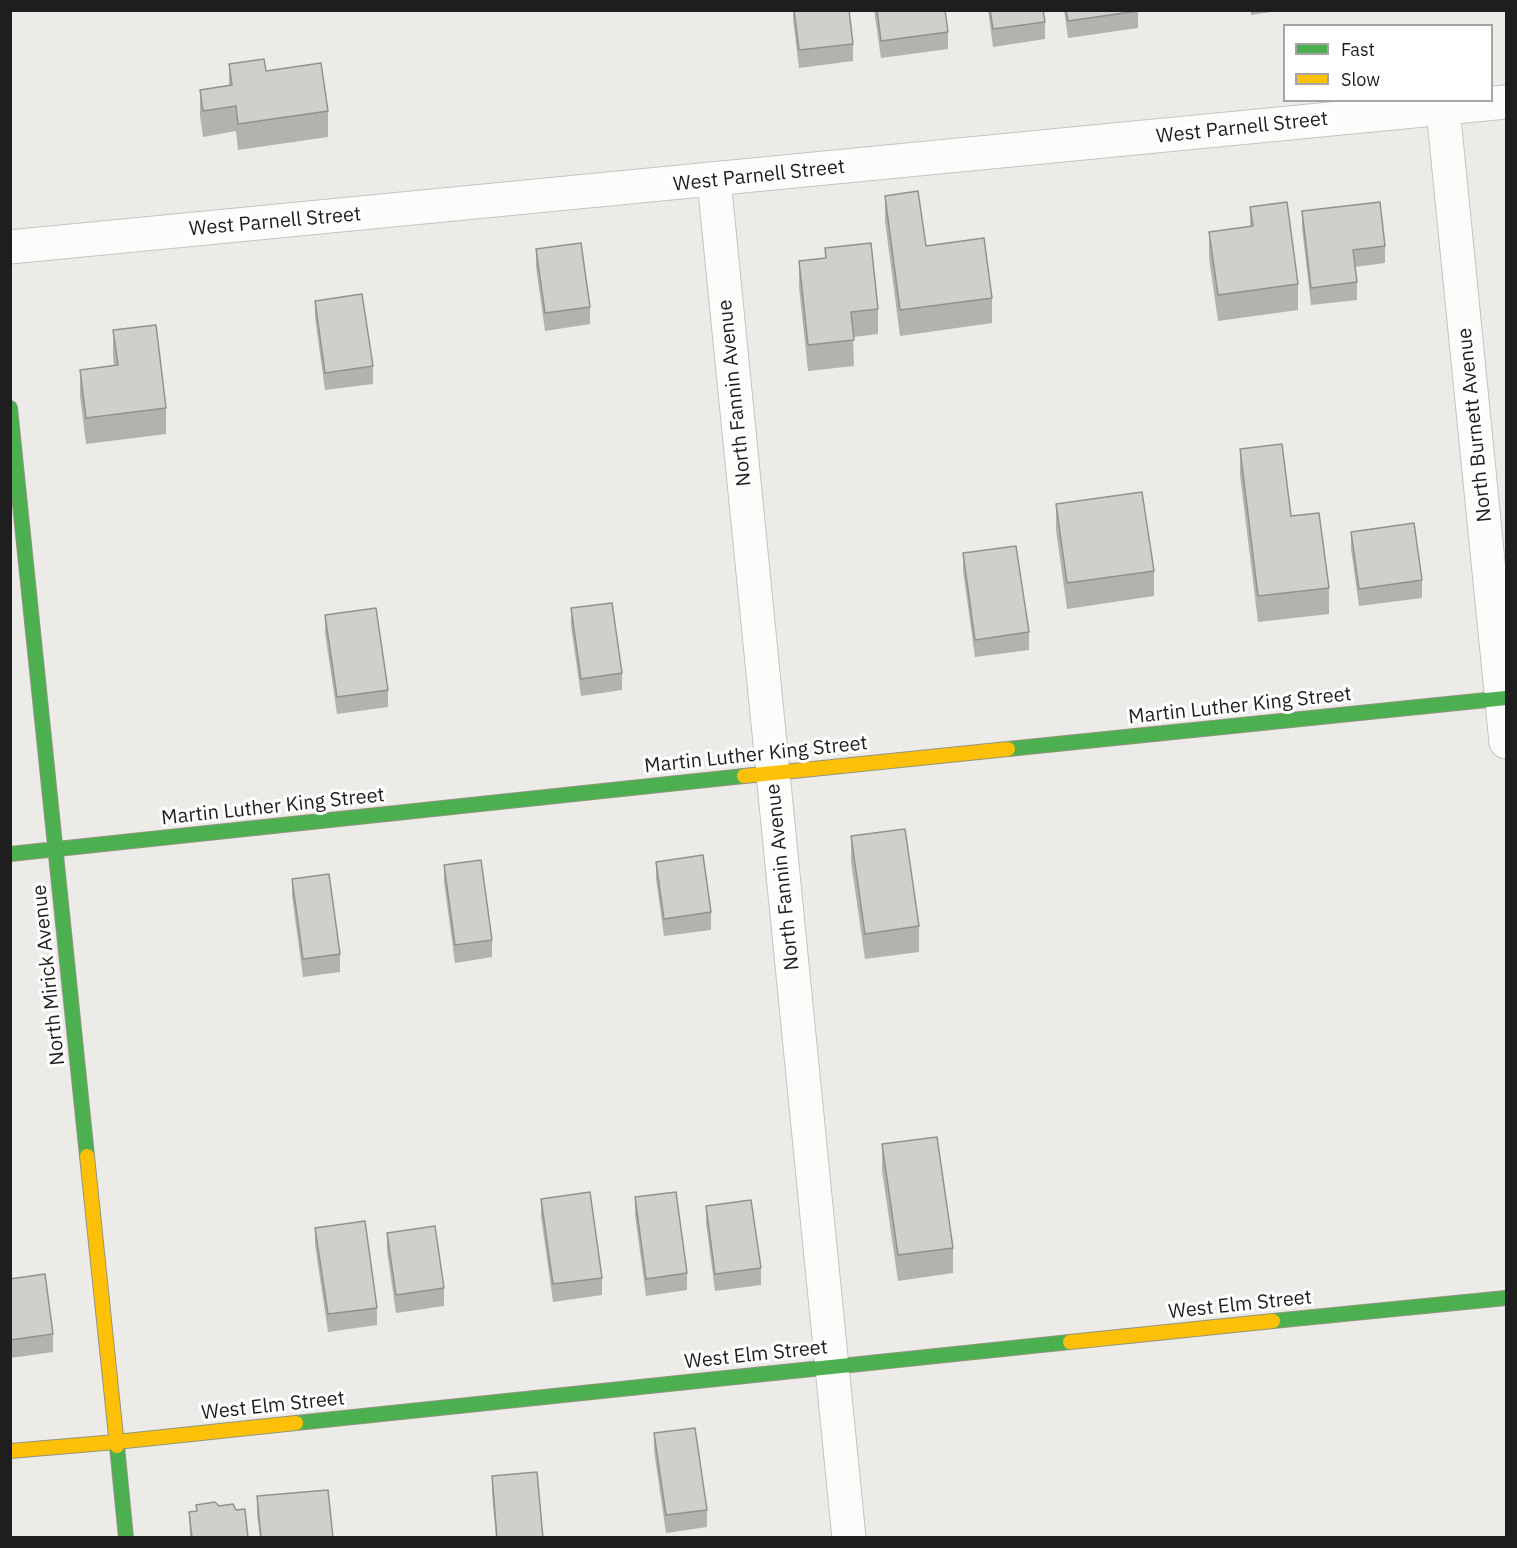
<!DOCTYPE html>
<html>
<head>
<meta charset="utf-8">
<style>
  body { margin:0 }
  #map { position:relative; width:1517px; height:1548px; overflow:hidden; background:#ecebe7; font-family:"IBM Plex Sans",sans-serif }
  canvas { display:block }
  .frame { position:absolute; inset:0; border:12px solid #1e1e1e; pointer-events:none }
  .legend { position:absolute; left:1283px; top:24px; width:210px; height:78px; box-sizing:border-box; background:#fff; border:2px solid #a5a5a5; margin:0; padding:8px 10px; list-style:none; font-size:18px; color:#1e1e1e }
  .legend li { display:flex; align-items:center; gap:12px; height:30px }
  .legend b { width:30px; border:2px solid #a5a5a5 }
</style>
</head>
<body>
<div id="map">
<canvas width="1517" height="1548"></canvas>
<div class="frame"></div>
<ul class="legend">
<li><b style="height:8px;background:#4caf50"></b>Fast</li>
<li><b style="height:8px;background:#ffc107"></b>Slow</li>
</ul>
</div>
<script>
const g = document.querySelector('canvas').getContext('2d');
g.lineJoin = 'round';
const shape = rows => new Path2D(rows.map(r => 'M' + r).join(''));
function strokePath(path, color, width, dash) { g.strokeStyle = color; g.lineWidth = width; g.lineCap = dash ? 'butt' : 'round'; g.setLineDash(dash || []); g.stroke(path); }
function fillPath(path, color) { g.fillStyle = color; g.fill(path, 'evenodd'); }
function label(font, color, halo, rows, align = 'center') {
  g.font = font + ' "IBM Plex Sans",sans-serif'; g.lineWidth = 6; g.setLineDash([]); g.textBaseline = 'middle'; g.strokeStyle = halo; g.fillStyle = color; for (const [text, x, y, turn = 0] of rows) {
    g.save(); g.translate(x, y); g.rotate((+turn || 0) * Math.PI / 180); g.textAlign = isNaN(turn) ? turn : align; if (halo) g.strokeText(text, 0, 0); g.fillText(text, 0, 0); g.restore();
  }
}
const street = shape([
  [1443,109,1506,742],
  [714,180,849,1538],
  [10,247,1506,102]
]);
const fast = shape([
  [10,408,87,1156],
  [1008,749,1506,698],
  [10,854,744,776],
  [1273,1321,1506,1298],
  [296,1423,1070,1342],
  [117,1446,126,1538]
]);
const slow = shape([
  [744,776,1008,749],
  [87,1156,117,1446],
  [1070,1342,1273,1321],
  [10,1451,116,1442,296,1423]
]);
strokePath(street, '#c5c4c3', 35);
strokePath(fast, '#92957f', 16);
strokePath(slow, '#92957f', 16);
strokePath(street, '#fcfcfb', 33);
strokePath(fast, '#4caf50', 14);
strokePath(slow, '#ffc107', 14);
fillPath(shape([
  [793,10,849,10,853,44,853,61,799,68,793,19],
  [874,10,945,10,948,32,948,49,881,58],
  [988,10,1043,10,1045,22,1045,39,993,47],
  [1064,10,1138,10,1138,28,1068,38],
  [1251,10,1285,10,1251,15],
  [229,64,266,71,328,111,328,137,238,150,236,131,203,137,200,116,200,90,229,85],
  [885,196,926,246,992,298,992,323,900,336,885,221],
  [1250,207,1298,284,1298,310,1218,321,1209,258,1209,232,1250,226],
  [1302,211,1385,246,1385,263,1355,267,1357,282,1357,300,1311,305,1302,228],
  [825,248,878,309,878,334,853,337,854,366,808,371,799,287,799,261,825,258],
  [536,249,590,307,590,324,545,331,536,267],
  [315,301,373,366,373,384,325,390,315,318],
  [113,330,166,408,166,434,86,444,80,396,80,370,114,366,113,356],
  [1240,449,1291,516,1329,588,1329,614,1258,622,1240,475],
  [1056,504,1154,571,1154,596,1067,609,1056,530],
  [1351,532,1422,580,1422,598,1359,606,1351,549],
  [963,553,1029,632,1029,650,975,657,963,571],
  [571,608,622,673,622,690,581,696,571,626],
  [325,615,388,690,388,707,337,714,325,633],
  [851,836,919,926,919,952,865,959,851,862],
  [656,862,711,912,711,930,664,936,656,879],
  [444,865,492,940,492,957,455,963,444,882],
  [292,879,340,954,340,972,303,977,292,896],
  [882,1144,953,1248,953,1273,898,1281,882,1170],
  [635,1197,687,1273,687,1290,646,1296,635,1215],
  [541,1199,602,1278,602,1295,553,1302,541,1216],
  [706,1206,761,1268,761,1285,715,1291,706,1223],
  [315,1228,377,1308,377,1325,328,1332,315,1245],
  [387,1233,444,1288,444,1306,396,1313,387,1251],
  [10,1279,53,1334,53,1352,10,1358],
  [654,1433,707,1510,707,1527,666,1533,654,1451],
  [492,1476,543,1538,496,1538,492,1493],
  [257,1496,333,1538,260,1538,257,1514],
  [196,1505,248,1538,190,1538,189,1512,196,1511]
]), '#b3b2af');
const building = shape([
  [794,10,849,10,853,44,799,50,794,10],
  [877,10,945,10,948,32,881,41,877,10],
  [990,10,1043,10,1045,22,993,29,990,10],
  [1066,10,1138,10,1138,11,1068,21,1066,10],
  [264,59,266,71,321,63,328,111,238,124,236,106,203,111,200,90,232,85,229,64,264,59],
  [918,191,926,246,984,238,992,298,900,310,885,196,918,191],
  [1287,202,1298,284,1218,295,1209,232,1253,226,1250,207,1287,202],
  [1380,202,1385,246,1353,250,1357,282,1311,288,1302,211,1380,202],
  [581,243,590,307,545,313,536,249,581,243],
  [871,243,878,309,851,312,854,340,808,345,799,261,826,258,825,248,871,243],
  [362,294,373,366,325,373,315,301,362,294],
  [156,325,166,408,86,418,80,370,118,365,113,330,156,325],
  [1282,444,1291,516,1319,513,1329,588,1258,596,1240,449,1282,444],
  [1142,492,1154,571,1067,583,1056,504,1142,492],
  [1414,523,1422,580,1359,589,1351,532,1414,523],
  [1016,546,1029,632,975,640,963,553,1016,546],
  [612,603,622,673,581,679,571,608,612,603],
  [376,608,388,690,337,697,325,615,376,608],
  [905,829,919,926,865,934,851,836,905,829],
  [703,855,711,912,664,919,656,862,703,855],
  [481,860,492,940,455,945,444,865,481,860],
  [329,874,340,954,303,959,292,879,329,874],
  [937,1137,953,1248,898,1255,882,1144,937,1137],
  [590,1192,602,1278,553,1284,541,1199,590,1192],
  [676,1192,687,1273,646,1279,635,1197,676,1192],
  [751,1200,761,1268,715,1274,706,1206,751,1200],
  [365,1221,377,1308,328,1314,315,1228,365,1221],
  [435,1226,444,1288,396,1295,387,1233,435,1226],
  [45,1274,53,1334,10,1340,10,1279,45,1274],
  [695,1428,707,1510,666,1515,654,1433,695,1428],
  [537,1472,543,1538,497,1538,492,1476,537,1472],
  [328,1490,333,1538,261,1538,257,1496,328,1490],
  [215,1502,219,1506,233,1504,236,1510,245,1509,248,1538,192,1538,189,1512,197,1511,196,1505,215,1502]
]);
fillPath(building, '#d0cfcc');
strokePath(building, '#92918f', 1.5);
label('20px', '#1e1e1e', '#fff', [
  ["West Parnell Street",1242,128,-6],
  ["West Parnell Street",759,176,-6],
  ["West Parnell Street",275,222,-5],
  ["North Fannin Avenue",735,393,-96],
  ["North Burnett Avenue",1475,425,-96],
  ["Martin Luther King Street",1240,706,-6],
  ["Martin Luther King Street",756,755,-6],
  ["Martin Luther King Street",273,807,-6],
  ["North Fannin Avenue",783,877,-96],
  ["North Mirick Avenue",49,975,-96],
  ["West Elm Street",1240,1305,-6],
  ["West Elm Street",756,1355,-6],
  ["West Elm Street",273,1406,-6]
]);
</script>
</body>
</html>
